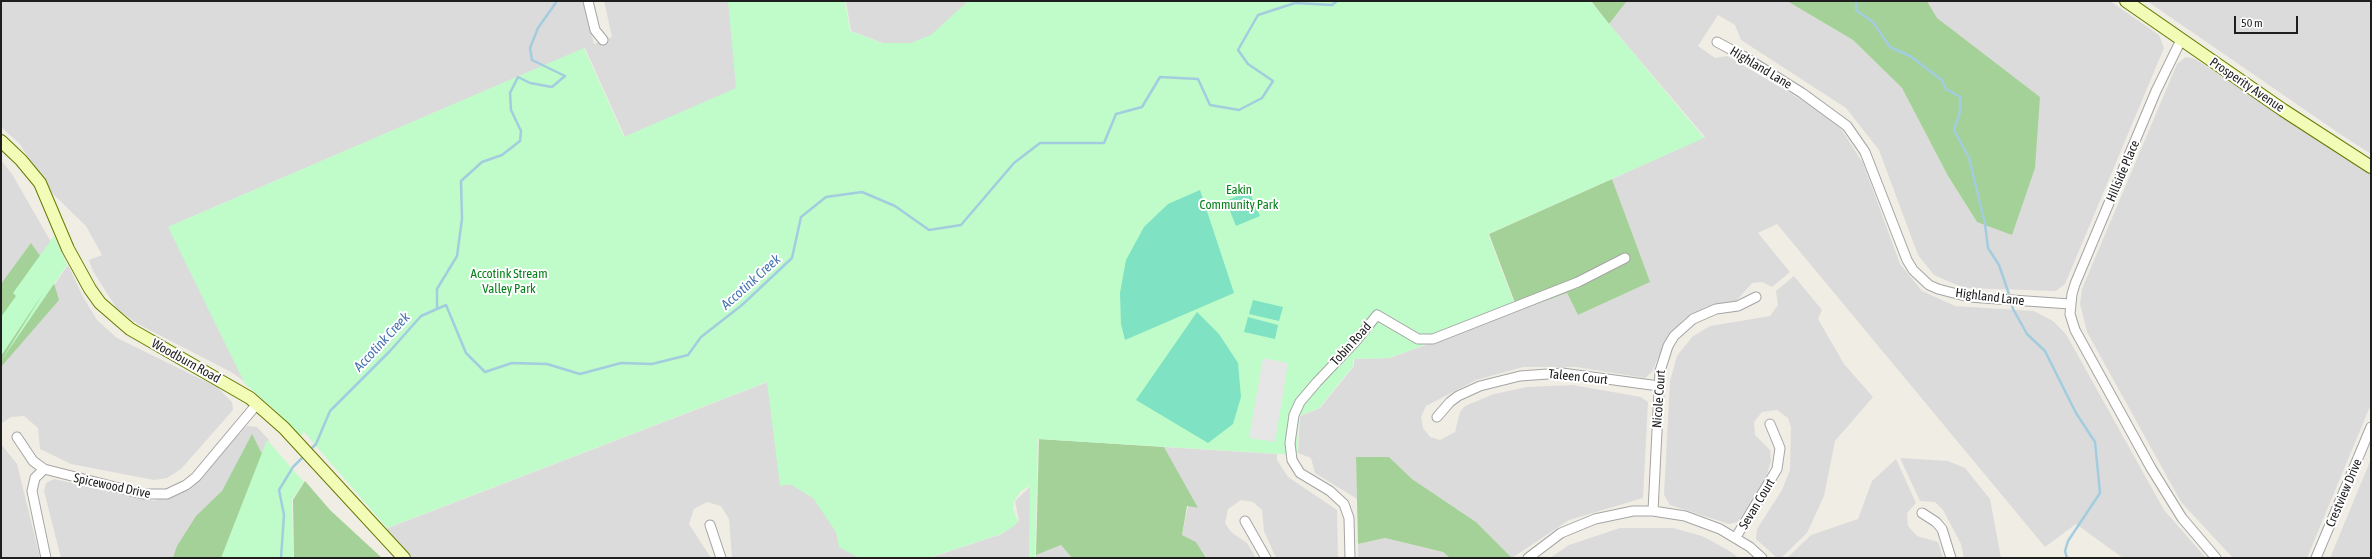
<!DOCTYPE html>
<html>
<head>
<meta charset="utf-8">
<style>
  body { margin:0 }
  #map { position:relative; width:2372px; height:559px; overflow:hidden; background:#f0ede4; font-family:"Asap Condensed",sans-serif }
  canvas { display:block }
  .frame { position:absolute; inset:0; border:2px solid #1e1e1e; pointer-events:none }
  .scale { position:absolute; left:2234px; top:16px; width:64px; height:18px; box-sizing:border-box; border:2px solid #1e1e1e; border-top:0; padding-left:5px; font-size:12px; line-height:14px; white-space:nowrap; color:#1e1e1e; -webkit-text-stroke:3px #fff; paint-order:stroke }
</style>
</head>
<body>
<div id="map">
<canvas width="2372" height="559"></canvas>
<div class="frame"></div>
<div class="scale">50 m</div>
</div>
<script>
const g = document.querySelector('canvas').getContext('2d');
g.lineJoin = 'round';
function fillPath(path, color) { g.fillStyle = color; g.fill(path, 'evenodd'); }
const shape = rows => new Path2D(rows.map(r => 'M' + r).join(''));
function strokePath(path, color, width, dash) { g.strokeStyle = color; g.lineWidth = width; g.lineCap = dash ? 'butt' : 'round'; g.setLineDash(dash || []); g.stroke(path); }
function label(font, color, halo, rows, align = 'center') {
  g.font = font + ' "Asap Condensed",sans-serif'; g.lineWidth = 4; g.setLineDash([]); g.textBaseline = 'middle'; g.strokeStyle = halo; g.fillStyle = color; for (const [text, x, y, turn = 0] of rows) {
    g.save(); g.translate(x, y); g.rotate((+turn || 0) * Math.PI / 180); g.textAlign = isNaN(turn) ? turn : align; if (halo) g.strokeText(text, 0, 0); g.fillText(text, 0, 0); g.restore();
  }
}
fillPath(shape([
  [1,1,584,1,594,44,612,37,604,1,729,1,738,88,625,137,585,48,170,226,247,383,231,372,138,324,117,309,93,271,89,260,102,255,86,226,51,192,19,143,1,127],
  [846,1,970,1,932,35,912,43,883,43,851,31],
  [1627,1,1787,1,1853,40,1902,88,1948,176,1977,222,2040,97,1936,18,1927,1,2110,1,2159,35,2164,48,2065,284,2056,291,1964,288,1934,275,1918,255,1879,150,1846,108,1741,40,1735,25,1718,15,1698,46,1715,58,1727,56,1819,110,1841,129,1863,163,1900,264,1922,291,1955,306,2034,311,2053,321,2066,334,2164,510,2206,558,2123,558,2076,524,2045,547,1777,224,1758,233,1790,272,1772,287,1762,282,1752,283,1736,301,1707,307,1685,318,1667,337,1652,372,1645,378,1576,367,1523,367,1476,380,1426,406,1421,417,1423,428,1430,437,1440,440,1455,432,1460,412,1465,406,1494,394,1527,387,1573,385,1641,397,1648,402,1643,498,1569,520,1512,558,1476,522,1412,479,1389,457,1356,457,1357,499,1315,473,1311,458,1298,453,1300,416,1320,408,1354,366,1354,359,1390,358,1567,293,1578,315,1649,282,1612,179,1705,137,1609,24],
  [2147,1,2371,1,2371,154,2340,134],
  [2186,57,2195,59,2371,174,2371,404,2307,558,2233,558,2181,502,2087,332,2080,304,2082,289,2177,64],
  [1,160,12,174,51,242,1,319],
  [68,265,83,297,97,320,117,338,217,387,232,402,233,410,181,469,167,478,154,480,71,464,40,449,38,428,24,416,11,417,2,423,1,430,1,363],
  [1794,276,1822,310,1818,319,1844,364,1873,397,1835,441,1824,496,1807,533,1781,558,1777,558,1756,539,1757,529,1782,490,1790,470,1791,427,1788,418,1777,410,1762,412,1754,422,1755,435,1770,450,1771,461,1764,483,1738,522,1729,524,1670,505,1664,495,1670,381,1677,356,1692,337,1710,326,1770,316,1778,305,1776,291],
  [768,382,782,485,791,484,814,498,862,558,732,558,729,519,721,506,707,502,694,509,689,524,711,558,411,558,383,530],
  [247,426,257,427,269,440,222,558,61,558,44,491,46,483,54,479,154,501,182,492],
  [1,444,17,464,40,558,1,558],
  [1164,447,1277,454,1277,460,1288,477,1337,510,1338,558,1276,558,1264,531,1262,510,1253,502,1241,500,1228,509,1225,523,1231,532,1247,543,1256,558,1206,558,1196,542,1182,535,1188,506,1197,508],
  [1900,458,1948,461,1965,468,1990,499,2001,558,1964,558,1961,544,1943,510,1935,502,1920,501],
  [1896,459,1916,503,1907,513,1908,526,1917,536,1938,542,1943,558,1787,558,1811,535,1858,519,1872,481],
  [2371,459,2371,558,2330,558],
  [1032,485,1030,558,929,558,1002,534,1019,521,1015,501],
  [1620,528,1673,528,1702,536,1728,550,1739,558,1550,558,1569,545],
  [1385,538,1443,552,1450,558,1358,558,1358,544],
  [1061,545,1072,558,1036,558,1036,555]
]), '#dcdbdb');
fillPath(shape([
  [1591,1,1627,1,1609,24],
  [1787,1,1927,1,1937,18,2040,97,2035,168,2012,235,1977,222,1948,176,1902,88,1853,40],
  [1612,179,1650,282,1578,315,1567,293,1518,311,1489,234],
  [31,243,50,270,59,300,1,367,1,284],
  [252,434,262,454,262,558,173,558,177,546,196,516,222,491],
  [1039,439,1164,447,1198,508,1187,506,1182,535,1196,542,1206,558,1072,558,1061,545,1036,555],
  [1356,457,1389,457,1412,479,1476,522,1512,558,1450,558,1443,552,1385,538,1358,544],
  [305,481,330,510,382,558,294,558,293,500]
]), '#a4d197');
fillPath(shape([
  [728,1,845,1,850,31,882,43,911,43,931,35,968,1,1590,1,1704,138,1488,234,1517,311,1389,358,1353,359,1353,366,1319,408,1299,416,1297,455,1038,439,1035,558,1029,558,1030,486,1021,491,1014,501,1013,509,1018,521,1014,526,1001,534,928,558,859,558,839,547,836,532,813,498,790,484,780,486,767,382,387,528,304,432,300,437,274,409,245,384,168,227,584,48,624,137,736,88],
  [54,236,67,265,1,361,44,292,1,356,1,317,16,296,13,293],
  [267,440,304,482,292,500,293,558,221,558]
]), '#bffcc9');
fillPath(shape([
  [1200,190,1234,293,1125,340,1121,324,1120,293,1126,260,1144,227,1168,204],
  [1249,191,1260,216,1236,226,1226,201],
  [1253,300,1283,307,1279,321,1249,314],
  [1197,312,1219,334,1238,363,1241,397,1233,424,1208,443,1136,400],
  [1248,317,1278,325,1275,339,1244,332]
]), '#7fe2c3');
fillPath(shape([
  [1263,358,1288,363,1275,442,1249,438]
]), '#e6e6e6');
strokePath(shape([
  [1856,1,1856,10,1873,22,1890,47,1910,56,1942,80,1946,89,1960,97,1960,112,1954,130,1969,158,1985,224,1988,248,1999,265,2010,297],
  [2011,302,2013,309,2027,334,2045,351,2076,413,2095,442,2100,493,2068,541,2065,551,2067,558],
  [437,309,437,289,457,256,462,219,461,181,482,162,502,155,520,141,521,131,511,110,510,93,518,77,530,83,552,87,565,76,532,60,530,48,538,28,557,1],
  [310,450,316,444,330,411,390,351,421,316,446,305,466,353,485,372,512,363,547,364,580,374,621,363,652,364,688,355,701,337,742,305,792,258,801,217,826,197,862,192,895,206,929,230,961,225,1014,163,1040,143,1104,143,1116,114,1142,107,1160,77,1198,79,1210,105,1239,110,1262,98,1273,81,1248,64,1238,50,1258,15,1295,3,1332,5,1337,1],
  [281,558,284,515,279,490,293,467,305,455]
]), '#a3cddf', 2.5);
const street = shape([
  [588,1,595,30,603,40],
  [2181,40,2156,91,2075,284,2072,294,2070,314,2075,330,2151,468,2182,518,2216,558],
  [1717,42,1743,56,1802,93,1847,126,1865,152,1907,260,1913,270,1929,285,1938,289,1969,297,2070,304],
  [1437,417,1450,402,1458,396,1480,386,1520,376,1562,373,1659,386],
  [17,437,33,461,44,469,143,494,167,494,186,485,196,477,257,404],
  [44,469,35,478,32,491,46,558],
  [1653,511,1660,371,1668,346,1674,336,1693,319,1716,309,1738,306,1756,297],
  [1922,513,1936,522,1942,529,1951,558],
  [1245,521,1266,558],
  [710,525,721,558],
  [1736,537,1777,469,1780,448,1770,424],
  [1350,558,1349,518,1344,504,1330,491,1300,473,1292,460,1290,443,1294,415,1300,402,1317,382,1355,342,1377,315,1418,339,1433,339,1578,282,1625,258],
  [1528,558,1561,533,1595,519,1633,511,1653,511,1685,516,1720,529,1750,547,1762,558],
  [2316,558,2371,427]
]);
const secondary = shape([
  [2126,1,2283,110,2371,167],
  [1,141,21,160,40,183,68,249,90,289,100,303,130,329,250,398,284,428,404,558]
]);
strokePath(street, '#a5a5a5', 11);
strokePath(secondary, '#647a00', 14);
strokePath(street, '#fff', 9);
strokePath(secondary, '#f3fcb6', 12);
label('13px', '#1e1e1e', '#fff', [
  ["Highland Lane",1761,68,31],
  ["Prosperity Avenue",2247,85,34],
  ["Hillside Place",2123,171,-67],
  ["Highland Lane",1990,297,7],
  ["Tobin Road",1351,344,-48],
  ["Woodburn Road",186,361,29],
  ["Taleen Court",1578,377,6],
  ["Nicole Court",1659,399,-86],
  ["Spicewood Drive",112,486,12],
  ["Crestview Drive",2344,493,-67],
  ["Sevan Court",1757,504,-59]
]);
label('13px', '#07821b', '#fff', [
  ["Eakin",1239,190],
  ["Community Park",1239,205],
  ["Accotink Stream",509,274],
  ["Valley Park",509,289]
]);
label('italic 14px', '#4774b2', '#fff', [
  ["Accotink Creek",751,282,-42],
  ["Accotink Creek",382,342,-47]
]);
</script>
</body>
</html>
